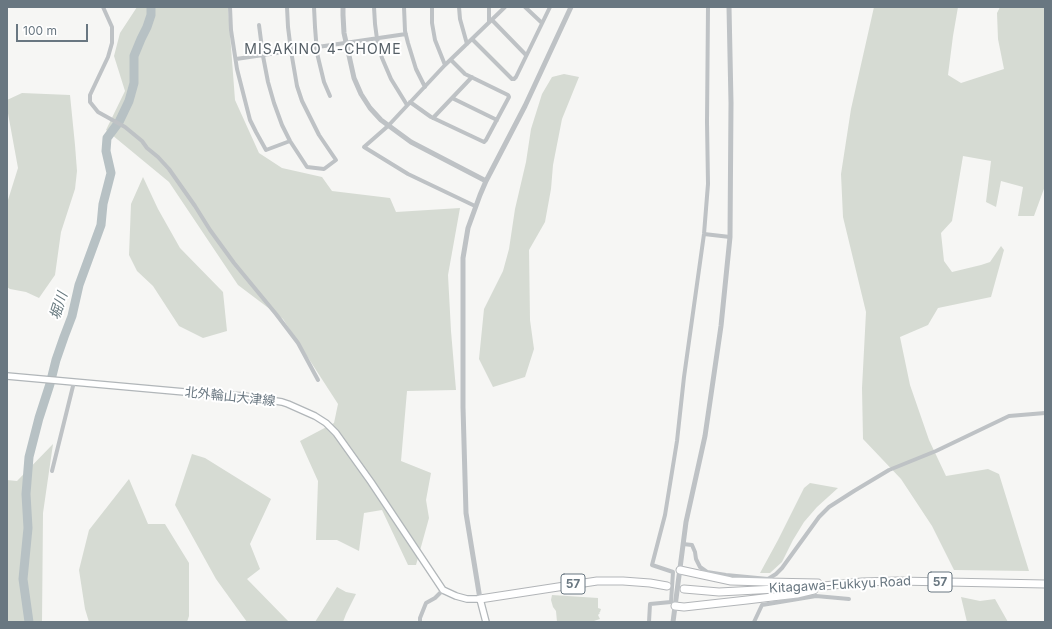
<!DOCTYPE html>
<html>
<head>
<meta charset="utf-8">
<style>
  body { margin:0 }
  #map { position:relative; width:1052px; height:629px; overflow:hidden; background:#f6f6f4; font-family:Inter,sans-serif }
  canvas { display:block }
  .frame { position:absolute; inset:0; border:8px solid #697781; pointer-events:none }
  .scale { position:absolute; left:16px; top:24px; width:72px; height:18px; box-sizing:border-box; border:2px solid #697781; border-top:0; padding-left:5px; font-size:12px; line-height:14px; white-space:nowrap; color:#697781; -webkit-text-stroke:3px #fff; paint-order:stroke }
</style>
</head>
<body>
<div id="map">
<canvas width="1052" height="629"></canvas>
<div class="frame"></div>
<div class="scale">100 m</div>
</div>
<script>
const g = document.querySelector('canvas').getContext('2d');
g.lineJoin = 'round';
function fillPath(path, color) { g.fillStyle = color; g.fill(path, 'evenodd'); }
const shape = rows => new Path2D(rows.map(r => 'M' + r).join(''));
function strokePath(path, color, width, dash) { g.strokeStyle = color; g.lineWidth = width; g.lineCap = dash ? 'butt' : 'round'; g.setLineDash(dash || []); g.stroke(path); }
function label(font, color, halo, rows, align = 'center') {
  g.font = font + ' Inter,"Noto Sans JP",sans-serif'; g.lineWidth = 4; g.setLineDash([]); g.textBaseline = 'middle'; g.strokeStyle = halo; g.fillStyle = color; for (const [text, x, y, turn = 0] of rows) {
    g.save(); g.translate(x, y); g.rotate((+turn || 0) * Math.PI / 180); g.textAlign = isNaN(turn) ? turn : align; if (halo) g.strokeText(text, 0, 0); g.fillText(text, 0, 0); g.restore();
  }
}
fillPath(shape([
  [137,7,228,7,235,100,259,153,282,168,322,177,332,191,390,198,396,212,460,208,448,275,451,331,456,390,407,391,401,461,431,473,426,500,429,518,416,565,408,565,382,510,364,513,359,551,337,540,316,540,318,481,300,441,334,423,338,404,283,319,238,285,169,182,106,130,125,91,114,56,120,33],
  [874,7,958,7,953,36,948,75,961,83,1004,69,998,39,997,13,1000,7,1045,7,1045,186,1034,216,1018,216,1023,187,1001,181,996,207,986,202,991,161,963,156,952,221,941,233,944,261,952,272,981,265,990,262,1001,246,1004,250,991,297,938,308,928,325,900,337,910,385,929,440,946,476,988,469,999,474,1029,571,954,570,932,526,901,479,863,439,862,388,866,312,843,217,841,174,851,109],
  [564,74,579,77,562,119,553,165,551,189,545,222,529,250,530,320,534,349,525,377,493,387,479,359,484,309,503,271,509,249,515,209,526,162,531,129,542,94,552,77],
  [22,93,70,95,75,145,77,171,75,189,61,232,55,275,39,298,26,292,10,289,7,287,7,200,8,200,18,168,7,108,7,100],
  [143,177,158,209,180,248,223,292,227,331,203,338,179,326,153,286,137,271,129,255,131,204],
  [53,444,43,513,42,622,7,622,7,480,17,481],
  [192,454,205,458,271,499,250,544,260,569,247,579,289,622,247,622,216,579,175,505],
  [129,479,148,524,165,524,189,563,189,616,187,622,89,622,85,609,79,570,89,530],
  [810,483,838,488,817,507,804,522,793,540,782,562,770,573,760,573,778,540,804,488],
  [337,587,346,592,356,594,346,614,343,622,315,622],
  [552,595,598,598,598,608,601,609,600,612,599,612,600,613,598,615,600,619,594,621,595,622,557,622,556,611,553,607,551,600],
  [961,597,980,601,995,599,1008,622,967,622]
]), '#d6dbd3');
strokePath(shape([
  [29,622,23,579,28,528,26,494,29,457,39,418,50,384,56,360,64,337,72,316,79,285,101,225,103,204,111,173,106,151,107,138,119,122,129,101,134,83,134,56,141,39,147,27,151,15,151,7]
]), '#b7c1c4', 9);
const secondary = shape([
  [7,376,207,394,244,396,282,402,288,404,315,416,326,423,336,433,371,482,443,590,456,596,467,599,480,599,486,622]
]);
const motorway = shape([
  [680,570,731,581,766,582,818,583],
  [684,589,696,590,719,592,814,587,862,582,898,581,1045,584],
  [480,599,597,581,623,581,650,583,667,586],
  [675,606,684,607,747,600,797,594,814,590]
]);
strokePath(secondary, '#b1b6b9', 8);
strokePath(motorway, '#b2b5b8', 9);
strokePath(shape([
  [103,7,112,27,112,43,108,57,90,95,90,102,98,112,125,127,142,141,147,148,158,157,169,169,195,206,210,230,234,263,276,314,298,343,318,380],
  [230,7,231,30,237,69,250,120,256,132,266,150,290,141],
  [314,7,315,27,317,53,324,82,330,96],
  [374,7,375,24,377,39,382,58,391,79,407,105],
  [404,7,405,31,408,43,416,69,425,87],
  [432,7,432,23,435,40,445,65],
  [459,7,460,19,467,44],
  [489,7,489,22],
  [525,7,542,23],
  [492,20,526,55],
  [259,25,263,56,268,82,274,103,282,125,290,141,307,167,324,169,336,160,319,135,302,101,297,86,291,51,288,27,287,7],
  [472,39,512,79,514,79,516,77,550,7],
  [236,59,406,34],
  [452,98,497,120],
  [410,102,431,117,484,142,486,140,509,97,508,95,465,74,451,60],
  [433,118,472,77],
  [475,206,408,174,364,147,388,126,445,65,505,7],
  [704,234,730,237],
  [52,471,74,382],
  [683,544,692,545,695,552,696,559,700,567,707,572,726,575,768,579,776,574,782,568,819,517,829,507,854,491,889,470,936,451,1009,416,1045,413],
  [420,622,420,618,426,603,435,598,443,590],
  [649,622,650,604,671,602,673,572,652,565,665,515,677,441,684,377,704,234,708,184,707,122,708,7],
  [754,622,762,605,816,596,849,599]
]), '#bec2c5', 4);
strokePath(shape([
  [343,7,343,15,344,33,354,78,361,94,370,108,381,120,411,142,486,181],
  [480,599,466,513,463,407,463,258,468,228,480,195,486,181,525,106,571,7],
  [673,622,686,522,705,436,721,326,730,237,731,103,729,7]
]), '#bec2c5', 5);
strokePath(secondary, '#fff', 5.5);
strokePath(motorway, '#fff', 7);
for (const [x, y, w] of [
  [940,582,24],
  [573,584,24]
]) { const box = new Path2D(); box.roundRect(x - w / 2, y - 10, w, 20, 3); g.fillStyle = '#fff'; g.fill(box); strokePath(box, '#697781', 1); }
label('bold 12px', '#697781', null, [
  ["57",940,582],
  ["57",573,584]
]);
label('13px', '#697781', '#fff', [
  ["北外輪山大津線",230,397,6],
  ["Kitagawa-Fukkyu Road",840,585,-3]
]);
g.letterSpacing = '1px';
label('14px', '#566067', '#fff', [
  ["MISAKINO 4-CHOME",323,50]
]);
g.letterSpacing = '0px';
label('italic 14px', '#65777d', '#fff', [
  ["堀川",59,306,-72]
]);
</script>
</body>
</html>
